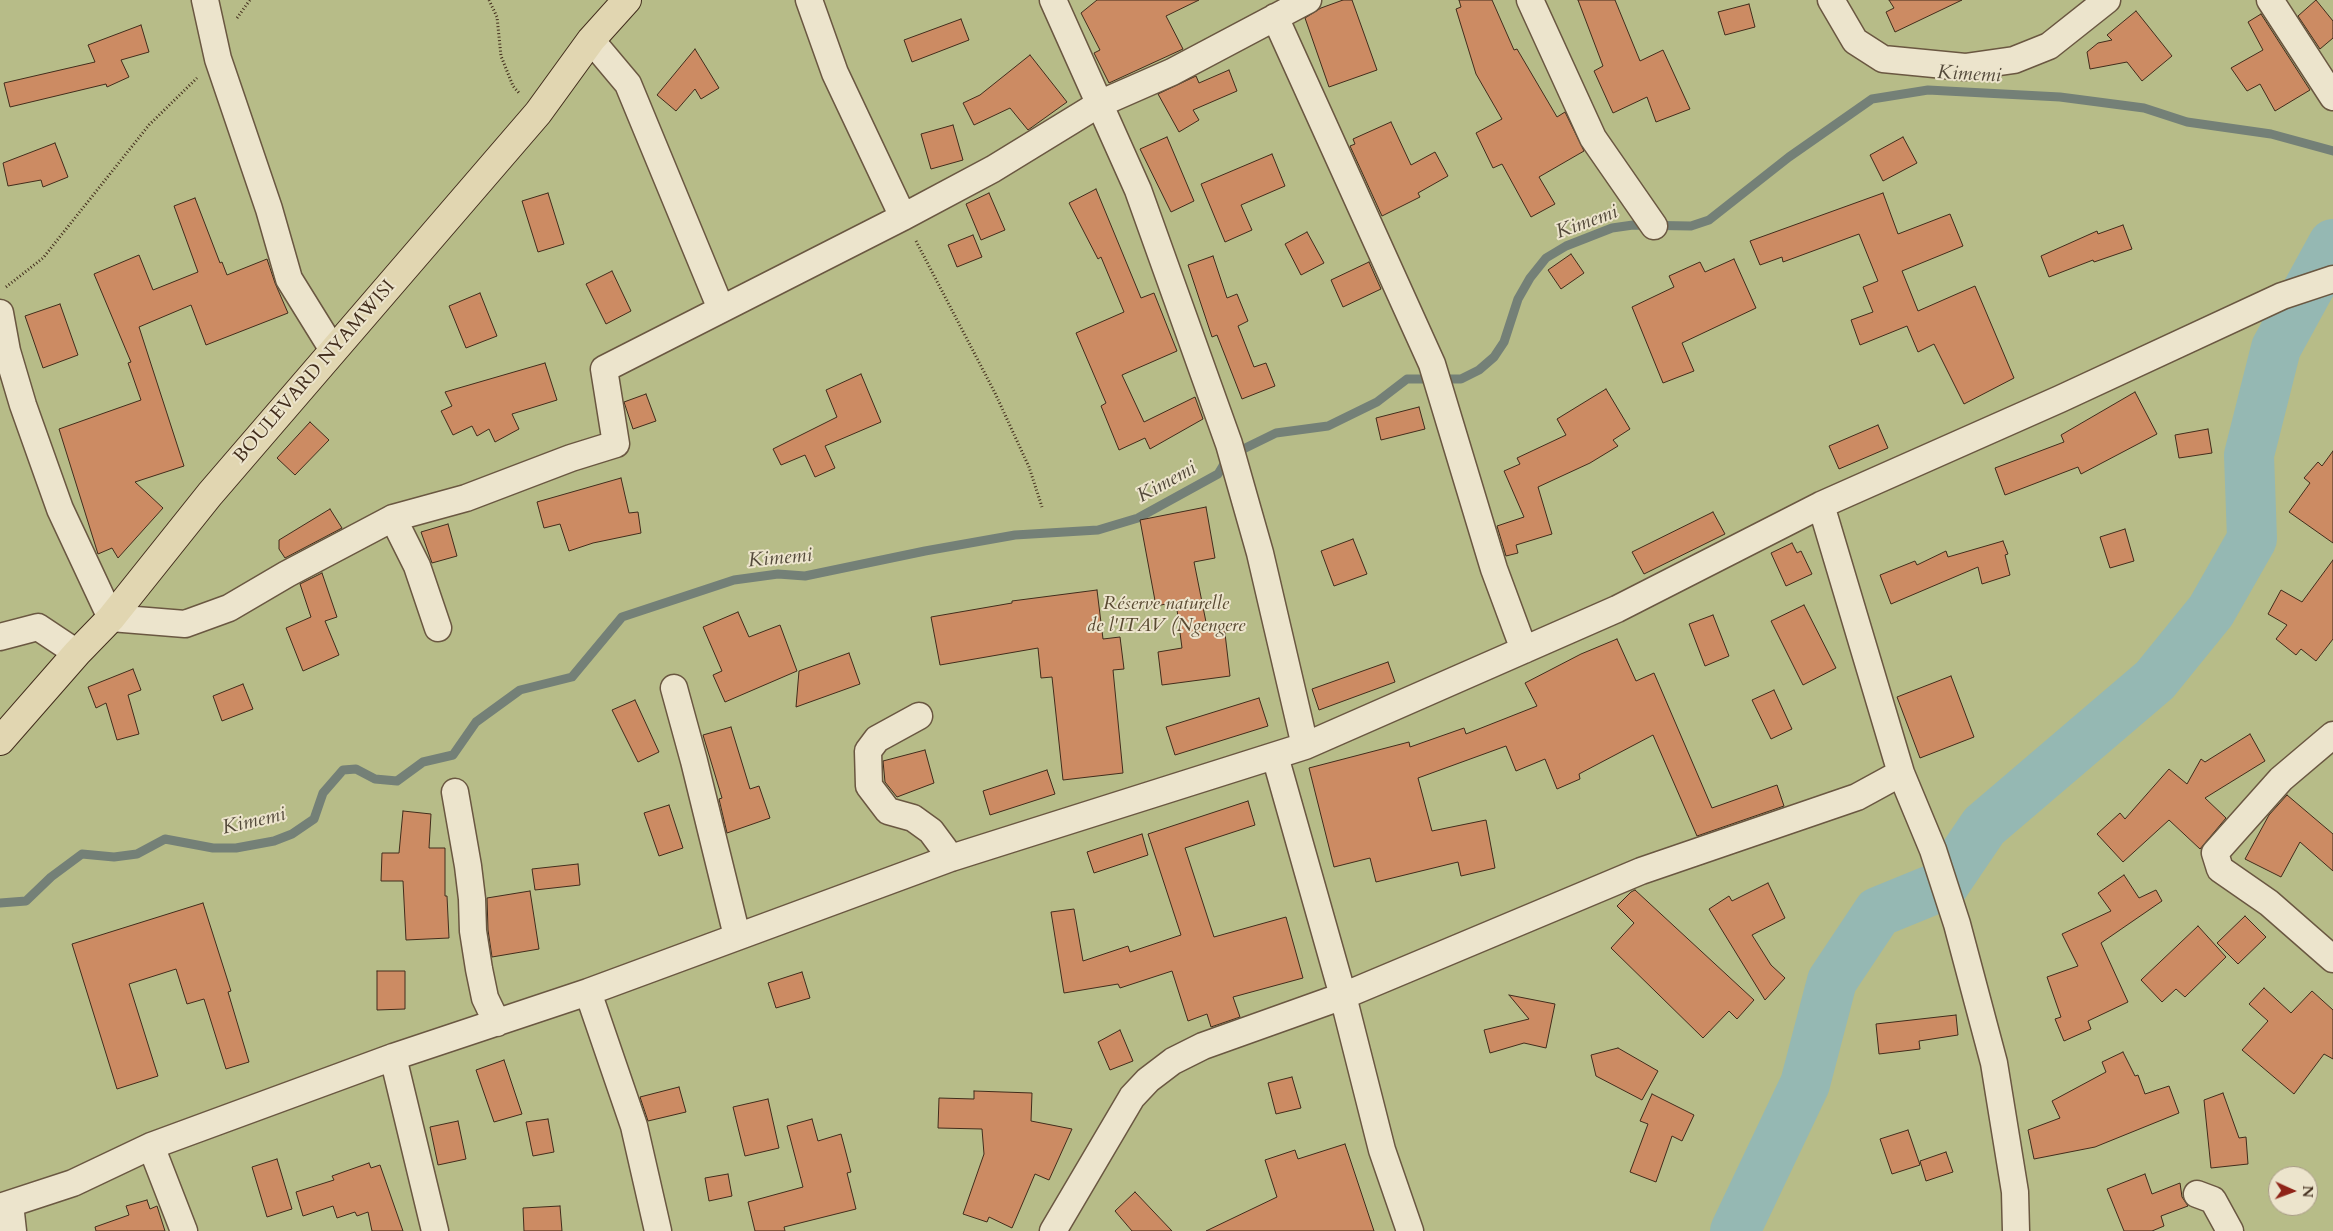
<!DOCTYPE html>
<html>
<head>
<meta charset="utf-8">
<style>
  body { margin:0 }
  #map { position:relative; width:2333px; height:1231px; overflow:hidden; background:#e1d6b1; font-family:Cardo,serif }
  canvas { display:block }
  .north { position:absolute; left:2268px; top:1166px; width:50px; height:50px; box-sizing:border-box; background:#ece4cc; border:1px solid #a89b86; border-radius:50%; rotate:92deg; font-size:14px; font-weight:700; line-height:20px; text-align:center; color:#422d1c }
  .north::after { content:''; display:block; margin:auto; width:18px; height:22px; background:#8f2418; clip-path:polygon(50% 0,100% 100%,50% 72%,0 100%) }
</style>
</head>
<body>
<div id="map">
<canvas width="2333" height="1231"></canvas>
<div class="north">N</div>
</div>
<script>
const g = document.querySelector('canvas').getContext('2d');
g.lineJoin = 'round';
function fillPath(path, color) { g.fillStyle = color; g.fill(path, 'evenodd'); }
const shape = rows => new Path2D(rows.map(r => 'M' + r).join(''));
function strokePath(path, color, width, dash) { g.strokeStyle = color; g.lineWidth = width; g.lineCap = dash ? 'butt' : 'round'; g.setLineDash(dash || []); g.stroke(path); }
function label(font, color, halo, rows, align = 'center') {
  g.font = font + ' Cardo,serif'; g.lineWidth = 4; g.setLineDash([]); g.textBaseline = 'middle'; g.strokeStyle = halo; g.fillStyle = color; for (const [text, x, y, turn = 0] of rows) {
    g.save(); g.translate(x, y); g.rotate((+turn || 0) * Math.PI / 180); g.textAlign = isNaN(turn) ? turn : align; if (halo) g.strokeText(text, 0, 0); g.fillText(text, 0, 0); g.restore();
  }
}
fillPath(shape([
  [0,0,2333,0,2333,1231,0,1231],
  [2278,1176,2308,1176,2308,1206,2278,1206]
]), '#b7bc88');
strokePath(shape([
  [0,903,26,901,51,877,82,854,114,857,137,854,165,839,213,848,236,848,274,841,292,834,314,819,323,793,343,770,356,769,375,779,397,781,423,762,453,755,476,722,520,690,572,677,622,617,734,580,778,574,805,576,925,551,1015,535,1098,530,1138,518,1218,474,1229,456,1276,433,1328,426,1377,402,1407,379,1461,379,1479,370,1494,357,1504,342,1518,299,1530,278,1546,258,1566,246,1612,228,1633,225,1691,226,1709,220,1789,157,1872,99,1928,90,2060,97,2144,108,2187,122,2271,134,2333,151]
]), '#748077', 9);
strokePath(shape([
  [1735,1231,1805,1084,1832,981,1878,912,1944,885,1984,826,2155,680,2211,611,2252,539,2249,455,2276,348,2333,244]
]), '#95b8b3', 50);
const building = shape([
  [1097,0,1199,0,1166,16,1183,49,1109,83,1094,53,1100,50,1081,13,1097,0],
  [1343,0,1352,0,1377,70,1329,87,1305,18,1321,8,1343,0],
  [1459,0,1492,0,1514,50,1517,49,1557,117,1565,112,1584,151,1539,177,1555,204,1531,217,1502,164,1493,168,1476,133,1502,119,1476,74,1456,9,1461,7,1459,0],
  [1578,0,1615,0,1640,61,1663,50,1690,109,1656,122,1647,97,1613,113,1594,71,1603,66,1578,0],
  [1889,0,1962,0,1895,32,1886,12,1894,8,1889,0],
  [2316,0,2333,21,2333,38,2320,49,2298,16,2316,0],
  [1749,4,1755,27,1725,35,1718,12,1749,4],
  [2136,11,2172,56,2142,81,2127,62,2090,69,2087,52,2098,43,2112,40,2107,35,2136,11],
  [2261,14,2310,90,2275,111,2260,84,2247,91,2231,68,2263,50,2248,22,2261,14],
  [961,19,969,40,912,62,904,40,961,19],
  [141,25,149,52,121,60,129,77,107,87,106,84,10,107,4,83,95,62,88,45,141,25],
  [695,49,719,88,701,99,695,89,676,111,657,95,695,49],
  [1030,55,1067,102,1028,130,1010,108,974,125,963,103,980,95,1030,55],
  [1229,70,1237,91,1193,110,1199,120,1179,132,1158,94,1196,76,1199,83,1229,70],
  [1391,122,1411,165,1435,152,1448,176,1418,193,1420,197,1382,216,1350,146,1355,144,1353,139,1391,122],
  [953,125,963,160,931,169,921,134,953,125],
  [1167,137,1194,201,1171,212,1140,149,1167,137],
  [1903,137,1917,163,1883,181,1870,155,1903,137],
  [55,143,68,177,43,187,41,180,8,186,3,163,55,143],
  [1272,154,1285,186,1241,205,1252,230,1225,242,1201,184,1272,154],
  [1096,189,1141,298,1154,293,1177,351,1122,375,1144,422,1195,397,1203,419,1150,449,1145,438,1119,450,1101,406,1106,403,1076,333,1124,312,1101,257,1098,259,1069,203,1096,189],
  [548,193,564,244,538,252,522,201,548,193],
  [989,193,1005,230,981,240,966,204,989,193],
  [1883,193,1898,234,1950,214,1963,246,1902,271,1918,311,1975,286,2014,378,1964,404,1934,344,1918,352,1907,326,1860,345,1851,320,1873,312,1863,287,1878,281,1859,234,1783,262,1782,257,1760,265,1750,241,1883,193],
  [195,198,220,263,222,262,227,275,267,259,275,283,288,313,206,345,191,305,139,327,184,466,135,482,163,508,118,558,112,548,98,554,59,429,141,400,128,363,131,362,94,274,139,255,153,290,198,272,174,206,195,198],
  [2123,225,2132,249,2094,262,2093,260,2049,277,2041,256,2097,231,2098,234,2123,225],
  [1307,232,1324,263,1301,275,1285,244,1307,232],
  [973,235,982,257,957,267,948,245,973,235],
  [1571,254,1584,273,1561,289,1548,270,1571,254],
  [1213,256,1227,298,1237,294,1248,321,1238,326,1254,367,1266,363,1275,386,1242,399,1217,335,1212,337,1188,265,1213,256],
  [1734,259,1756,308,1682,343,1694,371,1663,383,1632,307,1674,287,1669,276,1700,262,1705,272,1734,259],
  [1369,262,1381,289,1343,307,1331,280,1369,262],
  [612,271,631,311,606,324,586,284,612,271],
  [480,293,497,336,466,348,449,306,480,293],
  [60,304,78,355,43,368,25,316,60,304],
  [545,363,557,400,512,414,519,429,495,442,489,429,477,436,472,426,453,435,441,411,452,406,445,392,545,363],
  [861,374,881,422,825,446,835,468,815,477,805,455,781,465,773,449,837,417,826,390,861,374],
  [1606,389,1630,429,1613,440,1618,446,1590,463,1538,487,1552,534,1516,545,1518,553,1506,556,1497,526,1524,517,1504,471,1520,464,1517,458,1566,435,1557,419,1606,389],
  [2135,392,2157,434,2081,474,2078,467,2005,495,1995,468,2064,442,2061,435,2135,392],
  [646,394,656,421,633,429,624,402,646,394],
  [1419,407,1425,429,1381,440,1376,418,1419,407],
  [310,422,329,440,295,475,277,458,310,422],
  [1878,425,1888,448,1839,469,1829,446,1878,425],
  [2208,429,2212,453,2179,458,2175,435,2208,429],
  [2333,451,2333,543,2289,512,2310,483,2304,478,2318,462,2322,466,2333,451],
  [621,478,629,513,638,512,641,533,593,543,569,551,560,524,544,528,537,502,621,478],
  [1206,507,1215,558,1194,562,1207,627,1224,625,1230,676,1162,685,1158,652,1182,648,1176,602,1156,606,1140,520,1206,507],
  [330,509,342,528,285,558,279,549,279,540,330,509],
  [1713,512,1725,534,1644,574,1632,552,1713,512],
  [448,524,457,556,432,563,421,532,448,524],
  [2125,529,2134,561,2110,568,2100,537,2125,529],
  [1353,539,1367,574,1334,586,1321,551,1353,539],
  [2003,541,2008,554,2005,555,2010,575,1982,584,1978,567,1891,604,1880,575,1915,561,1917,565,1946,551,1948,557,2003,541],
  [1792,543,1797,553,1801,551,1812,574,1786,586,1771,553,1792,543],
  [2333,560,2333,639,2316,661,2301,649,2296,655,2276,639,2287,625,2268,614,2281,590,2302,602,2333,560],
  [322,573,337,617,325,621,339,655,303,671,286,628,311,617,300,584,322,573],
  [1097,590,1103,639,1120,637,1124,669,1113,670,1123,773,1063,780,1052,677,1041,678,1038,648,940,665,931,617,1012,603,1012,601,1097,590],
  [1804,605,1836,668,1803,685,1771,621,1804,605],
  [738,612,749,637,780,625,797,671,725,702,713,675,722,671,703,627,738,612],
  [1713,615,1729,656,1705,666,1689,624,1713,615],
  [1617,639,1636,681,1654,673,1712,808,1777,785,1784,806,1697,836,1653,735,1579,774,1580,779,1557,789,1545,759,1516,771,1506,746,1418,778,1432,831,1486,820,1495,868,1461,876,1458,862,1376,882,1370,858,1334,867,1309,768,1409,742,1410,747,1464,728,1466,734,1537,706,1525,683,1581,654,1617,639],
  [849,653,860,684,796,707,799,671,849,653],
  [1388,662,1395,682,1319,710,1312,689,1388,662],
  [133,669,141,690,128,695,139,734,117,740,106,703,96,708,88,687,133,669],
  [1951,676,1974,737,1920,758,1897,697,1951,676],
  [243,684,253,709,222,721,213,696,243,684],
  [1774,690,1792,729,1771,739,1752,700,1774,690],
  [1259,698,1268,726,1175,755,1166,727,1259,698],
  [635,700,659,752,638,762,612,710,635,700],
  [731,727,750,789,759,786,770,818,727,833,719,799,722,798,703,735,731,727],
  [2250,734,2265,761,2205,798,2226,818,2200,849,2169,820,2123,862,2097,834,2120,813,2125,819,2169,769,2187,784,2201,759,2205,762,2250,734],
  [925,750,934,783,897,797,885,782,883,761,925,750],
  [1047,770,1055,794,990,815,983,791,1047,770],
  [2287,795,2333,834,2333,871,2300,842,2281,877,2245,859,2269,815,2287,795],
  [1248,801,1255,825,1185,848,1214,937,1286,917,1303,978,1233,997,1240,1017,1211,1027,1207,1014,1188,1021,1172,971,1120,988,1118,984,1064,993,1051,912,1074,909,1083,961,1128,946,1130,952,1181,935,1148,834,1248,801],
  [669,805,683,848,659,856,644,813,669,805],
  [403,811,431,814,429,848,445,848,445,896,447,896,449,938,406,940,403,881,381,881,382,853,399,853,403,811],
  [1142,834,1148,855,1094,873,1087,852,1142,834],
  [578,864,580,885,535,890,532,869,578,864],
  [2124,875,2139,898,2156,890,2162,901,2101,943,2128,1002,2088,1021,2091,1029,2064,1041,2055,1019,2061,1017,2047,977,2078,966,2062,934,2111,911,2098,893,2124,875],
  [1768,883,1785,918,1752,935,1771,965,1785,978,1765,1000,1709,909,1729,896,1732,901,1768,883],
  [1635,890,1754,1000,1737,1019,1729,1011,1703,1038,1611,948,1634,923,1617,906,1631,892,1635,890],
  [530,891,539,949,492,957,488,930,487,898,530,891],
  [203,903,231,991,228,992,249,1062,226,1069,204,999,187,1004,176,969,129,984,158,1076,117,1089,72,944,203,903],
  [2245,916,2266,937,2238,964,2217,943,2245,916],
  [2198,926,2226,957,2185,997,2176,989,2162,1002,2141,980,2198,926],
  [377,971,405,971,405,1009,377,1010,377,971],
  [802,972,810,998,776,1008,768,983,802,972],
  [2264,988,2291,1013,2312,991,2333,1010,2333,1059,2324,1054,2294,1094,2242,1050,2268,1021,2249,1004,2264,988],
  [1509,995,1555,1004,1546,1048,1524,1043,1490,1053,1484,1030,1529,1019,1509,995],
  [1956,1015,1958,1035,1919,1041,1920,1049,1879,1054,1876,1024,1956,1015],
  [1120,1030,1133,1061,1110,1070,1098,1042,1120,1030],
  [1618,1048,1658,1071,1642,1100,1596,1076,1591,1055,1618,1048],
  [2123,1052,2135,1076,2138,1075,2145,1094,2169,1086,2179,1113,2095,1147,2034,1159,2028,1130,2060,1118,2052,1101,2106,1072,2102,1062,2123,1052],
  [504,1060,522,1114,494,1122,476,1070,504,1060],
  [1292,1077,1301,1108,1276,1114,1268,1083,1292,1077],
  [679,1087,686,1112,648,1121,640,1097,679,1087],
  [974,1091,1032,1093,1031,1121,1072,1129,1049,1180,1035,1174,1012,1228,989,1217,987,1222,963,1214,984,1154,982,1129,938,1128,939,1098,974,1099,974,1091],
  [2223,1093,2239,1138,2246,1137,2248,1164,2211,1168,2204,1100,2223,1093],
  [1652,1094,1694,1115,1682,1141,1672,1136,1656,1182,1630,1172,1648,1124,1640,1121,1652,1094],
  [768,1099,779,1148,745,1156,733,1107,768,1099],
  [548,1119,554,1152,533,1156,526,1122,548,1119],
  [812,1119,818,1141,841,1134,851,1172,847,1173,856,1209,784,1227,785,1231,755,1231,748,1202,803,1187,787,1126,812,1119],
  [458,1121,466,1159,438,1165,430,1127,458,1121],
  [1908,1130,1920,1165,1892,1174,1880,1139,1908,1130],
  [1345,1144,1374,1231,1206,1231,1277,1197,1265,1160,1295,1150,1298,1159,1345,1144],
  [1946,1152,1953,1172,1926,1181,1920,1161,1946,1152],
  [277,1159,292,1209,267,1217,252,1167,277,1159],
  [369,1163,371,1168,380,1165,403,1231,372,1231,368,1212,357,1216,355,1212,337,1218,333,1206,303,1216,296,1192,334,1180,332,1176,369,1163],
  [728,1174,732,1196,709,1201,705,1178,728,1174],
  [2145,1174,2152,1194,2180,1183,2182,1197,2188,1206,2161,1216,2164,1226,2152,1231,2124,1231,2107,1189,2145,1174],
  [1135,1192,1153,1211,1172,1231,1132,1231,1115,1211,1135,1192],
  [147,1200,150,1209,157,1206,165,1231,96,1231,95,1227,129,1215,126,1206,147,1200],
  [560,1206,562,1231,524,1231,523,1208,560,1206]
]);
fillPath(building, '#cc8b63');
strokePath(building, '#422d1c', 1);
const minor = shape([
  [205,0,218,59,269,209,289,279,333,350],
  [809,0,835,73,903,217],
  [1053,0,1138,190,1229,444,1260,553,1305,746],
  [1530,0,1593,138,1654,226],
  [1831,0,1855,41,1883,59,1965,67,2014,60,2049,46,2107,0],
  [2270,0,2333,97],
  [1275,17,1432,364,1494,569,1524,650],
  [591,40,628,84,721,309],
  [0,313,7,351,23,405,60,509,111,618,185,624,229,608,287,574,393,518,466,498,571,458,616,444,604,369,903,217,993,169,1099,104,1172,72,1308,0],
  [1821,505,1901,773,1933,850,1957,924,1994,1063,2015,1192,2016,1231],
  [393,518,417,566,438,628],
  [0,637,38,627,77,653],
  [674,688,694,761,737,936],
  [919,716,877,739,868,751,869,786,888,811,913,818,931,831,951,858],
  [2333,735,2281,779,2215,853,2220,869,2269,903,2333,959],
  [1275,756,1343,996,1382,1150,1410,1231],
  [455,792,468,866,472,899,473,931,479,969,485,998,497,1023],
  [588,992,634,1126,658,1231],
  [393,1057,435,1231],
  [151,1146,184,1231],
  [2197,1194,2213,1200,2230,1231],
  [10,1204,13,1231],
  [0,1207,73,1183,151,1146,393,1057,588,992,951,858,1305,746,1617,609,1821,505,2060,399,2282,296,2333,279],
  [1053,1231,1132,1097,1148,1080,1173,1061,1203,1046,1343,996,1641,871,1857,797,1901,773]
]);
const major = shape([
  [0,741,77,653,111,618,210,494,538,113,591,40,627,0]
]);
strokePath(minor, '#6a5741', 29);
strokePath(major, '#422d1c', 30);
strokePath(shape([
  [489,0,497,17,501,56,513,86,519,93],
  [237,18,250,0],
  [916,241,995,393,1029,467,1042,507],
  [6,287,43,258,149,125,197,78]
]), '#422d1c', 3, [1, 2.5]);
strokePath(minor, '#ece4cc', 26);
strokePath(major, '#e1d6b1', 28);
label('19px', '#422d1c', '#ece4cc', [
  ["BOULEVARD NYAMWISI",315,372,-49]
]);
label('italic 19px', '#594a32', '#ece4cc', [
  ["Réserve naturelle",1166,605],
  ["de l'ITAV (Ngengere",1166,627]
]);
label('italic 20px', '#53493a', '#ece4cc', [
  ["Kimemi",1969,75,3],
  ["Kimemi",1587,223,-20],
  ["Kimemi",1167,483,-29],
  ["Kimemi",780,559,-5],
  ["Kimemi",254,822,-13]
]);
</script>
</body>
</html>
